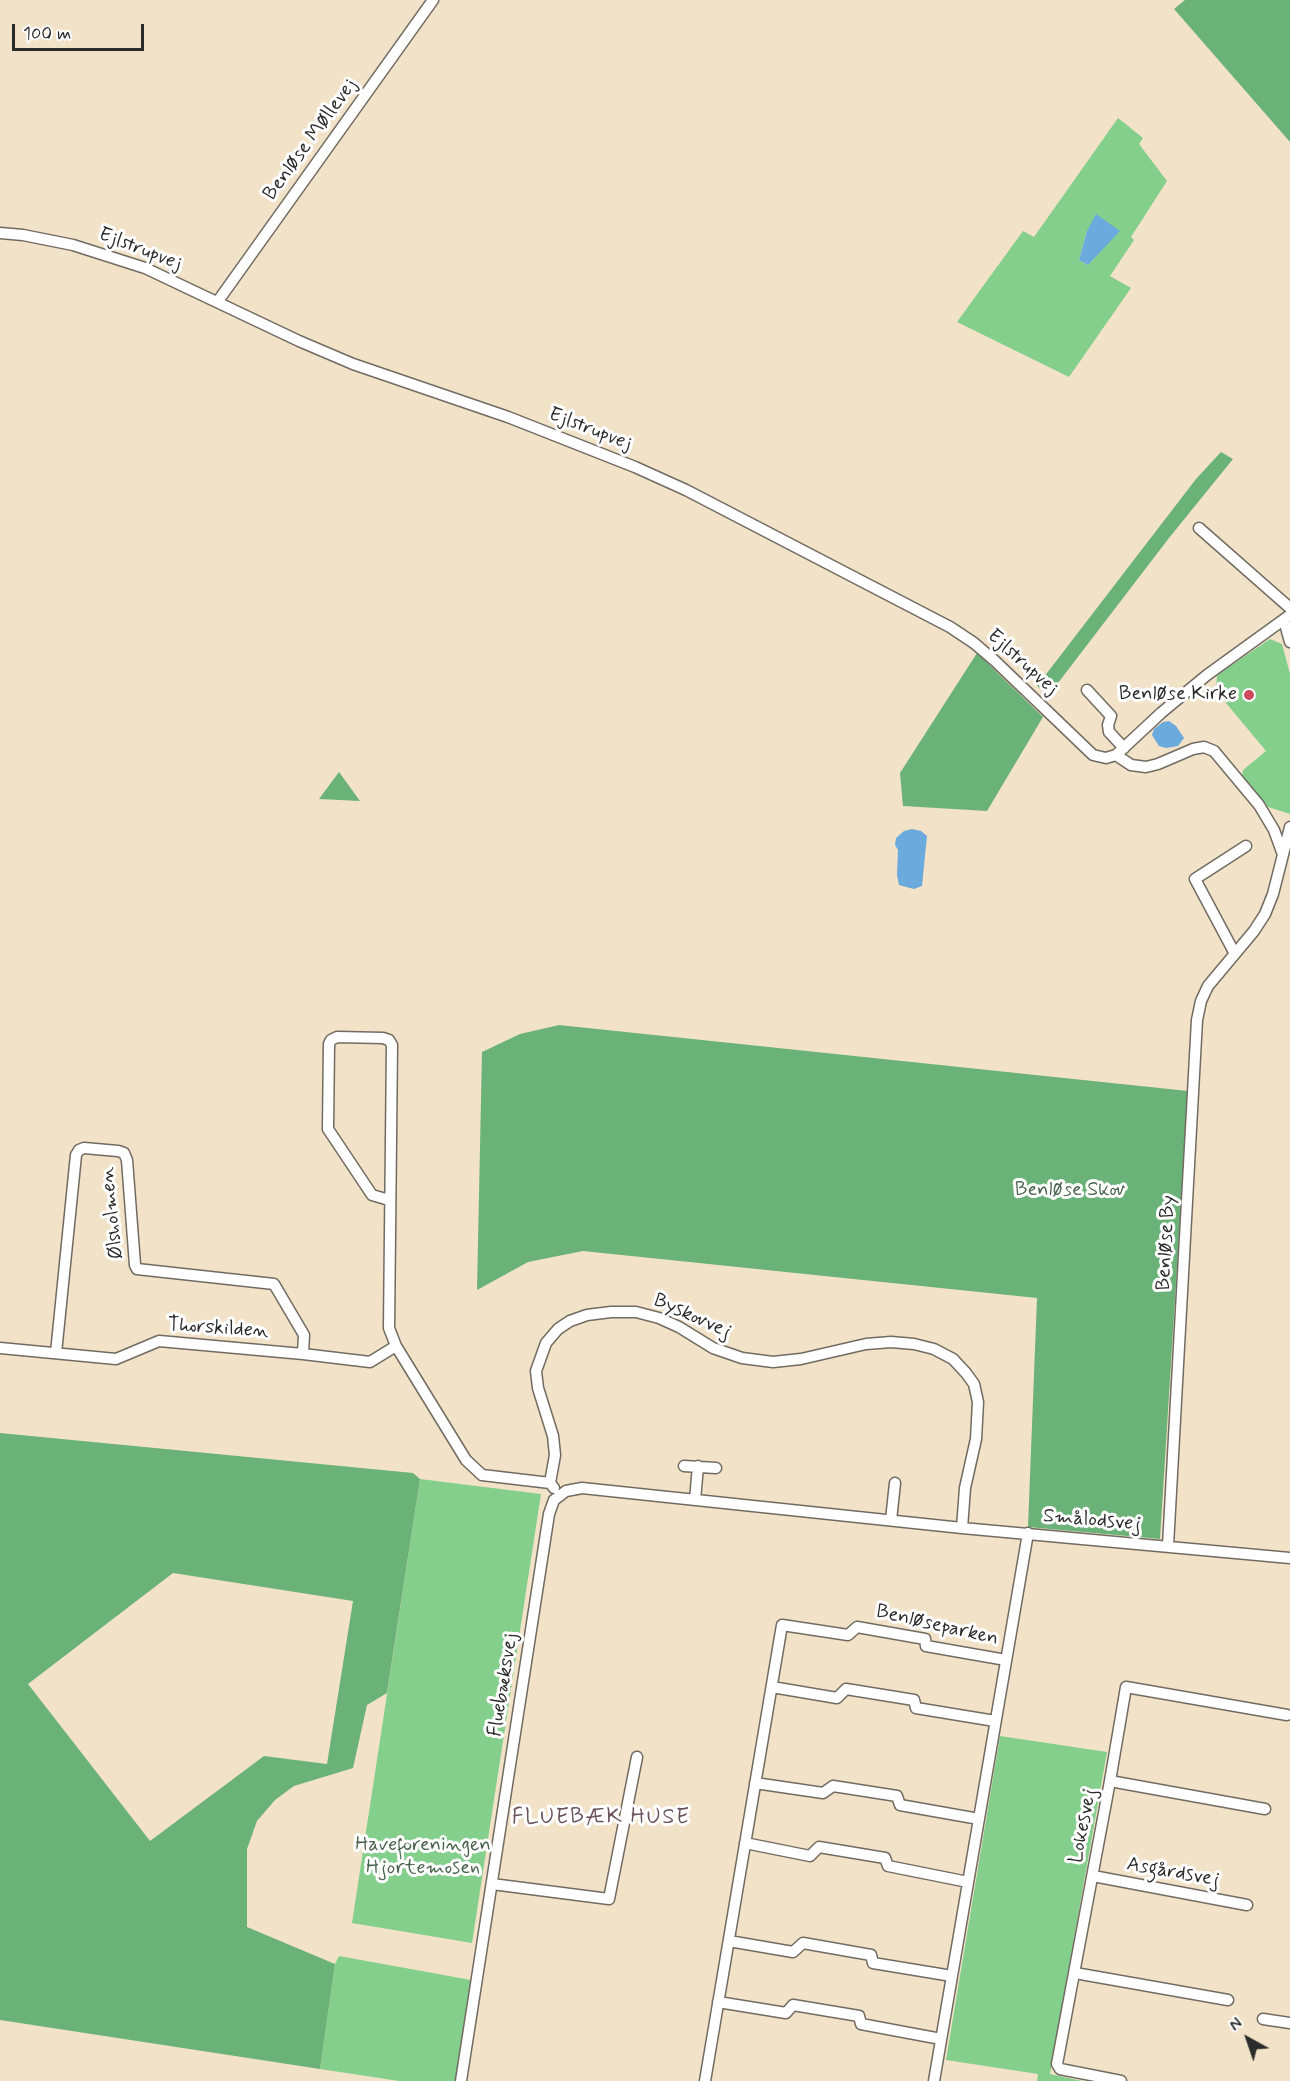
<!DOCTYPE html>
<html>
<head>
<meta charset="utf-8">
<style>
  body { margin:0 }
  #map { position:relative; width:1290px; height:2081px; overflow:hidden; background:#f2e2c7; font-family:Mynerve,sans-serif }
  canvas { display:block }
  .north { position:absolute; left:1218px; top:2009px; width:60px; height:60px; -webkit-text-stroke:4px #fff; paint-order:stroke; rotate:320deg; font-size:16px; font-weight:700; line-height:24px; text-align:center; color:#2b2b2b }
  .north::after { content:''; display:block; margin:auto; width:21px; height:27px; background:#2b2b2b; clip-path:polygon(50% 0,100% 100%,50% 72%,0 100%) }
  .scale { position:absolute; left:12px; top:24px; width:132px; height:27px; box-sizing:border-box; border:3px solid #2b2b2b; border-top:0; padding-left:8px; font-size:18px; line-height:21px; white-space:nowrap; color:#2b2b2b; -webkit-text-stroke:4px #fff; paint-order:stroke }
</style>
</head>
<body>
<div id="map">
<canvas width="1290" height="2081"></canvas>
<div class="north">N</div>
<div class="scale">100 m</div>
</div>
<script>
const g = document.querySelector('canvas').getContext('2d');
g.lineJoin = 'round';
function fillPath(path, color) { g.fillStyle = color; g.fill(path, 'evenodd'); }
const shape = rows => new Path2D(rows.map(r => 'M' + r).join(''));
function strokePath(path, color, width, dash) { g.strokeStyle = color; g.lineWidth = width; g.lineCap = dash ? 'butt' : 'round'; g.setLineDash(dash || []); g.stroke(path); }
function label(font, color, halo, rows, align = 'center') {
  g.font = font + ' Mynerve,sans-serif'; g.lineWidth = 6; g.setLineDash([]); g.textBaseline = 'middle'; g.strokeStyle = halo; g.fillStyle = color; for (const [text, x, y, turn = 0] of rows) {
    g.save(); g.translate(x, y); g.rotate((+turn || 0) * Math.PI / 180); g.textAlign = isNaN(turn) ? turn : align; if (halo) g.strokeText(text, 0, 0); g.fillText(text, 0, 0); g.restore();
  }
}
fillPath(shape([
  [1118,118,1143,138,1139,144,1167,181,1131,237,1134,240,1110,276,1131,288,1069,377,957,322,1023,231,1034,237],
  [1087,231,1098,254,1088,265,1079,260],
  [1270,639,1282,644,1290,674,1290,814,1265,806,1242,777,1243,770,1266,751,1216,691,1217,675],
  [420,1479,541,1494,472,1943,352,1923],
  [1000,1736,1107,1752,1050,2074,1082,2081,1037,2081,1038,2074,946,2060],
  [339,1956,471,1980,455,2081,399,2081,320,2069,335,1964]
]), '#84cf8c');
fillPath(shape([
  [1185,0,1290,0,1290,142,1174,9],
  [1221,452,1233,459,1169,538,1048,696,1037,686,1196,479],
  [977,653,1043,717,987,811,903,806,900,773],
  [339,772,360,801,319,799],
  [559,1025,1188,1091,1160,1539,1028,1527,1037,1298,583,1251,528,1262,477,1290,482,1052,520,1034],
  [0,1433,413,1473,420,1479,387,1693,367,1705,353,1768,294,1786,275,1800,257,1821,247,1849,247,1927,335,1964,320,2069,0,2020],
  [173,1573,353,1601,327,1764,264,1756,150,1841,28,1684]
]), '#6bb278');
fillPath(shape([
  [1096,214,1120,231,1088,265,1079,260,1087,231],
  [1169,721,1176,726,1184,738,1178,746,1166,748,1159,746,1152,735,1154,729,1163,722],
  [912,829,921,831,927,836,922,886,914,889,899,885,897,875,898,850,895,845,896,838,904,831]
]), '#6aaadd');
const minor = shape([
  [0,233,23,235,73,245,145,268,299,341,353,364,508,417,635,467,686,490,950,627,974,643,995,661,1093,755,1106,758,1116,755],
  [218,301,433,0],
  [1199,528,1290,608],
  [1284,620,1290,642],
  [1087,690,1111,716,1108,725,1109,732,1124,748],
  [1282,852,1274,830,1259,805,1214,751,1204,747,1193,749,1158,764,1146,767,1131,765,1116,755,1161,713,1207,675,1290,615],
  [1235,954,1195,879,1246,846],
  [389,1200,372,1195,328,1129,329,1044,331,1040,337,1037,383,1038,389,1040,392,1045,389,1328,396,1346,466,1460,482,1475,550,1483],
  [0,1348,116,1359,159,1341,303,1354,370,1362,396,1346],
  [56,1353,76,1155,79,1150,84,1148,118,1151,124,1153,127,1160,135,1265,137,1269,274,1284,304,1335,303,1354],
  [684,1466,716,1468],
  [554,1488,550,1483,555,1455,553,1436,538,1388,536,1371,546,1343,558,1329,570,1321,587,1315,611,1312,636,1312,659,1318,679,1327,713,1348,742,1358,773,1362,801,1359,866,1344,891,1342,914,1344,934,1349,953,1359,966,1373,974,1384,978,1402,976,1439,965,1488,962,1528],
  [695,1500,698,1466],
  [891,1520,895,1483],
  [1168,1546,1197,1020,1201,1001,1208,986,1254,931,1265,914,1273,894,1290,827],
  [772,1687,837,1698,846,1689,914,1700,916,1708,995,1721],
  [1110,1781,1265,1809],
  [755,1783,823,1793,833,1786,897,1796,900,1805,979,1819],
  [745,1843,810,1856,819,1847,885,1858,888,1866,968,1882],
  [1093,1876,1247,1905],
  [492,1884,609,1899,637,1757],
  [729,1941,793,1952,803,1943,871,1955,873,1963,952,1976],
  [1075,1973,1228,2000],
  [718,2002,786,2013,793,2005,859,2016,861,2024,941,2039],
  [1263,2019,1290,2023],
  [461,2081,549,1514,554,1500,566,1491,582,1488,962,1528,1290,1558],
  [705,2081,782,1625,848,1635,857,1627,925,1639,926,1646,1006,1660],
  [934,2081,1028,1533],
  [1121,2081,1060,2069,1057,2064,1110,1781,1126,1687,1287,1715]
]);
strokePath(minor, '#716b62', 13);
strokePath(minor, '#fff', 10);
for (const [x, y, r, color] of [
  [1249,695,6,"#d1495b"]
]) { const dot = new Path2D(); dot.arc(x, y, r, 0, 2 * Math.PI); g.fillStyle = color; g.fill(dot); strokePath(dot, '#fff', 2); }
label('20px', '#2b2b2b', '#fff', [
  ["Benløse Møllevej",311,140,-54],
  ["Ejlstrupvej",140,250,21],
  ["Ejlstrupvej",590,430,21],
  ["Ejlstrupvej",1022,663,42],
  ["Ølsholmen",113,1213,-96],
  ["Benløse By",1167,1243,-87],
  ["Byskovvej",692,1317,24],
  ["Thorskilden",218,1329,4],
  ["Smålodsvej",1092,1521,5],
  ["Benløseparken",937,1626,13],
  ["Fluebæksvej",504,1685,-81],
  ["Lokesvej",1084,1826,-79],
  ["Asgårdsvej",1173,1873,10]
]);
label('20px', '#2b2b2b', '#fff', [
  ["Benløse Kirke",1237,695]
], 'right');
label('20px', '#4a644d', '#fff', [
  ["Benløse Skov",1070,1191],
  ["Haveforeningen",423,1846],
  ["Hjortemosen",423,1869]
]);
g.letterSpacing = '1.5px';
label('22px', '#6a535c', '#fff', [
  ["FLUEBÆK HUSE",601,1818]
]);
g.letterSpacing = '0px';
</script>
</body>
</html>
